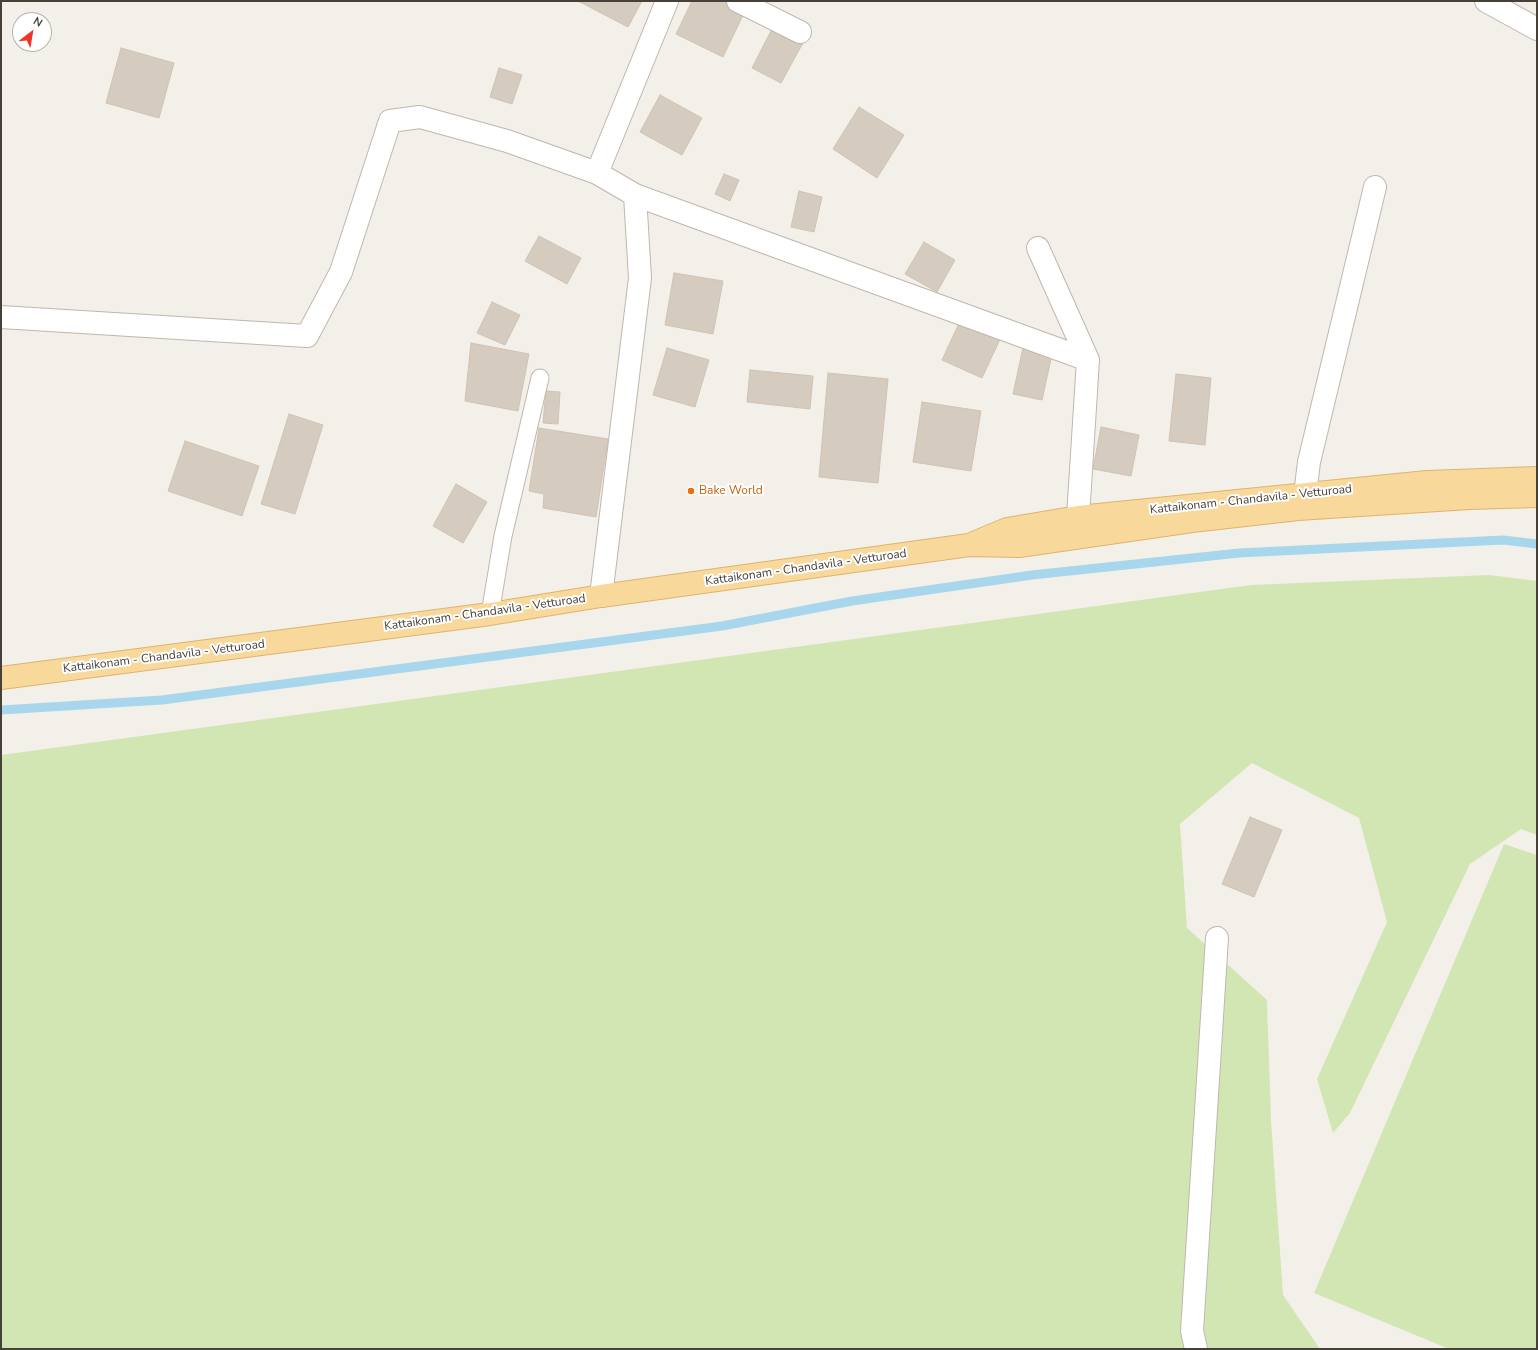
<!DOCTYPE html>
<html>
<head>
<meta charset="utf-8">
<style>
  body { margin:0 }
  #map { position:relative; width:1538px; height:1350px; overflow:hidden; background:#f3f0e9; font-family:"Nunito Sans",sans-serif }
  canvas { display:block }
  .frame { position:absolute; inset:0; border:2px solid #474038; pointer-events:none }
  .north { position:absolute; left:12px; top:12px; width:40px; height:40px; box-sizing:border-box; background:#fff; border:1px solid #b5b3af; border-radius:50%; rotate:31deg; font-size:11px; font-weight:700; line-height:16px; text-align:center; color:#474038 }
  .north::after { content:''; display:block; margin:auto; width:14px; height:18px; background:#ef3525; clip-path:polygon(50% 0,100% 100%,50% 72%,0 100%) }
</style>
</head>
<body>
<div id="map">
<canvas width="1538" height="1350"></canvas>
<div class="frame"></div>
<div class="north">N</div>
</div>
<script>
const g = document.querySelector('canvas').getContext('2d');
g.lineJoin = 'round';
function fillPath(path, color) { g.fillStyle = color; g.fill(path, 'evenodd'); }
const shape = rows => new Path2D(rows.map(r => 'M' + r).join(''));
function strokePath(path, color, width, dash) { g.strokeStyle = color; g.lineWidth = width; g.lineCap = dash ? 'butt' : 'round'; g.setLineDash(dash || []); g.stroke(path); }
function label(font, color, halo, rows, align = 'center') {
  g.font = font + ' "Nunito Sans",sans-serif'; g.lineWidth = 4; g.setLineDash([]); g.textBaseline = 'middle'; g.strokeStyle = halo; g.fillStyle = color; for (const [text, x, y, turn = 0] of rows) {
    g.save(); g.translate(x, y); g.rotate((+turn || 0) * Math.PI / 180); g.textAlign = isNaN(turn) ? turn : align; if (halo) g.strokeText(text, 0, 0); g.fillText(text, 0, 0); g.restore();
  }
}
fillPath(shape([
  [1489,575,1537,581,1537,835,1521,829,1470,864,1350,1113,1333,1133,1317,1079,1387,922,1359,818,1252,763,1180,824,1187,928,1267,1000,1271,1120,1283,1295,1320,1349,1,1349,1,755,1251,585],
  [1504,844,1537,855,1537,1349,1449,1349,1314,1293]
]), '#d2e6b4');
strokePath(shape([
  [1,710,162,700,722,626,852,601,1032,575,1239,553,1503,540,1537,544]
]), '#a8d6ed', 9);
const building = shape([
  [578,1,642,1,628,27,578,1],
  [692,1,729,1,746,9,723,57,676,34,692,1],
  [774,25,804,41,781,83,752,68,774,25],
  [121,48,174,63,159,118,106,103,121,48],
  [499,68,522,75,512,104,490,97,499,68],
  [660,95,702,118,682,155,640,132,660,95],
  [859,107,904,135,877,178,833,149,859,107],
  [724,174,739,180,730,201,715,194,724,174],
  [799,191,822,197,814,232,791,227,799,191],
  [539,236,581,258,567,284,525,261,539,236],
  [924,242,955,260,937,292,905,274,924,242],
  [674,273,723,281,713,334,665,325,674,273],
  [492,302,520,315,505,345,477,333,492,302],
  [961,319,1001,337,982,378,942,360,961,319],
  [471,343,529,354,518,411,465,401,471,343],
  [1024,343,1053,350,1042,400,1013,394,1024,343],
  [667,348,709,360,695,407,653,395,667,348],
  [750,370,813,376,810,409,747,402,750,370],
  [828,373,888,379,878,483,819,477,828,373],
  [1176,374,1211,378,1205,445,1169,441,1176,374],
  [546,391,560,392,558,424,543,423,546,391],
  [922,402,981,411,971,471,913,462,922,402],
  [289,414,323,425,295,514,261,504,289,414],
  [1101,427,1139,435,1131,476,1093,469,1101,427],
  [539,428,608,439,596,517,543,508,544,494,529,491,539,428],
  [185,441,259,466,242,516,168,491,185,441],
  [456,484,487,502,463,543,433,526,456,484],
  [1250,817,1282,830,1254,897,1222,884,1250,817]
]);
fillPath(building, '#d5cbbf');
strokePath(building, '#cfc2b2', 1);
const lane = shape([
  [490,614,503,536,540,378]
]);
const street = shape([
  [738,1,800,32],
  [1486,1,1537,29],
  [635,195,1088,360],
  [1038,248,1088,360,1078,517],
  [1,317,307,336,341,272,390,121,420,117,507,141,597,173],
  [1305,495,1309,462,1375,187],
  [601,596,640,278,635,195,597,173,667,1],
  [1196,1349,1192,1331,1217,938]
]);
const primary = shape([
  [1537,478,1427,482,1078,517,1007,529,969,545,1019,546,1192,521,1298,509,1469,498,1537,496],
  [1,678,490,614,601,596,969,545]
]);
strokePath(lane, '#bfb7ac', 19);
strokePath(street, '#bfb7ac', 24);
strokePath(primary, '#deb46c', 24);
strokePath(lane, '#fff', 17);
strokePath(street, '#fff', 22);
strokePath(primary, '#f9d89c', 22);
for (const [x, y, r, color] of [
  [691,491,4,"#e8710a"]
]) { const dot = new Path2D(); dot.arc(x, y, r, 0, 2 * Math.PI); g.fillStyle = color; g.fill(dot); strokePath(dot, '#fff', 1.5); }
label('12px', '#c56008', '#fff', [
  ["Bake World",699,491]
], 'left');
label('12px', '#474038', '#fff', [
  ["Kattaikonam - Chandavila - Vetturoad",1251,500,-6],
  ["Kattaikonam - Chandavila - Vetturoad",806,568,-8],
  ["Kattaikonam - Chandavila - Vetturoad",485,613,-8],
  ["Kattaikonam - Chandavila - Vetturoad",164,657,-7]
]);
</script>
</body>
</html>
